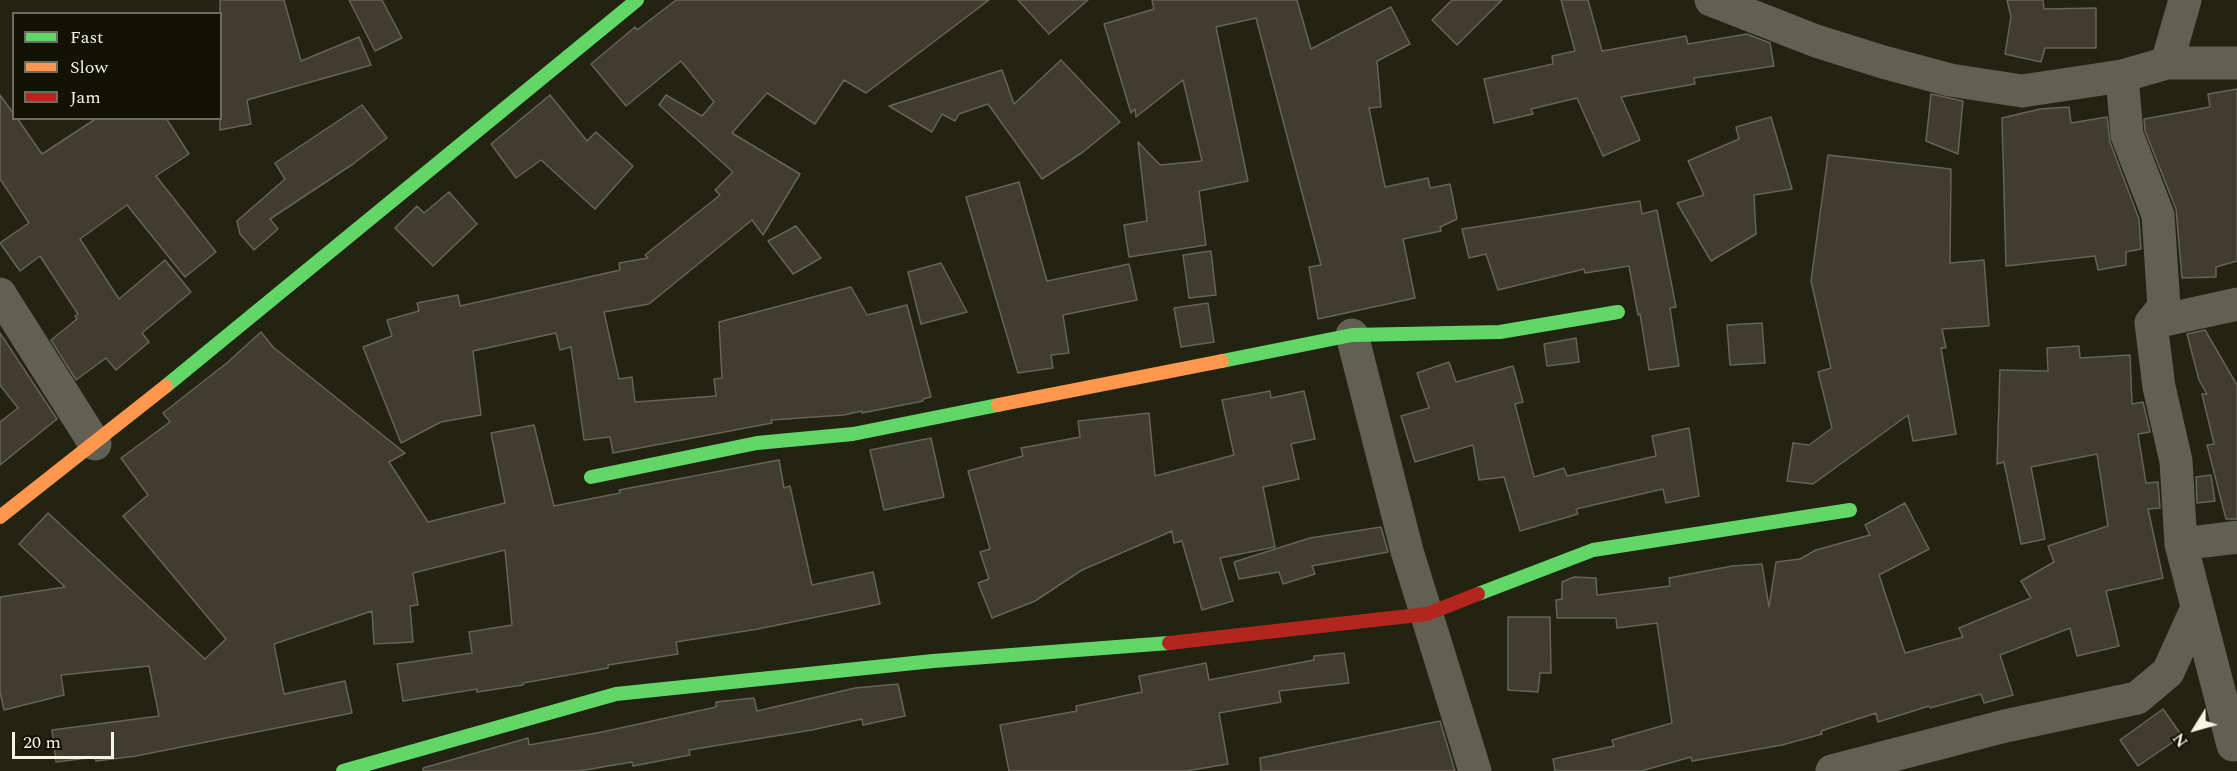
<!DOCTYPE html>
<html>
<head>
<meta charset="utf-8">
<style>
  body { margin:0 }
  #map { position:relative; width:2237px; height:771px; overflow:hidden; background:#232312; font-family:Spectral,serif }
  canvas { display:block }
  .legend { position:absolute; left:12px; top:12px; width:210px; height:108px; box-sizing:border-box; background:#121205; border:2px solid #6d6d5e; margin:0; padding:8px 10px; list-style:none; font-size:18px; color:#f6f5e3 }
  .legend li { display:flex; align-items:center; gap:12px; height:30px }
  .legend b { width:30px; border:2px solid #6d6d5e }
  .north { position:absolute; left:2165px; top:699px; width:60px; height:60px; -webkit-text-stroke:4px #121205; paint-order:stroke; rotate:233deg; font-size:16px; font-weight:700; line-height:24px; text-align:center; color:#f6f5e3 }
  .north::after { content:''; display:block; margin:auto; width:21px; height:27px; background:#f6f5e3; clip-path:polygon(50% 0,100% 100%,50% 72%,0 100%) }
  .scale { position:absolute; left:12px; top:732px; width:102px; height:27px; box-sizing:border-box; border:3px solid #f6f5e3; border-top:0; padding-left:8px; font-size:18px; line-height:21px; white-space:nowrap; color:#f6f5e3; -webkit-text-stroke:4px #121205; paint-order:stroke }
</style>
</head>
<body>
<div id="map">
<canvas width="2237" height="771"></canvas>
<ul class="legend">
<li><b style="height:8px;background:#63d668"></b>Fast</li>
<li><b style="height:8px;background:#ff974d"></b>Slow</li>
<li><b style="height:8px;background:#b3261e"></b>Jam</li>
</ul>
<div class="north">N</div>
<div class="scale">20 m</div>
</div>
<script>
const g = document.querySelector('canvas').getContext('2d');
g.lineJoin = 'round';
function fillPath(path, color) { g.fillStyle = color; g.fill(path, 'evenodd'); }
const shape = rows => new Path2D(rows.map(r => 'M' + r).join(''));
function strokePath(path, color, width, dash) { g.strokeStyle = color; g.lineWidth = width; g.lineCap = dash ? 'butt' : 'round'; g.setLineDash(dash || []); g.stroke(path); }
const building = shape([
  [220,0,284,0,301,61,359,37,371,65,247,100,251,124,220,130,220,0],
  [349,0,382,0,402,38,375,51,349,0],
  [676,0,989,0,866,93,844,80,815,124,767,93,732,133,800,174,763,235,752,220,649,304,604,312,619,379,632,377,635,402,716,396,714,379,722,378,719,322,851,287,867,315,907,305,931,397,923,399,923,401,862,413,862,411,844,415,771,420,772,423,613,453,610,437,584,440,571,347,560,350,556,333,473,351,481,415,441,422,401,443,363,347,392,336,387,320,419,311,417,303,458,295,460,306,620,270,619,263,648,258,645,255,720,195,715,190,733,172,659,105,666,95,702,116,714,102,681,61,626,106,591,64,635,27,637,30,676,0],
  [1018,0,1088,0,1049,34,1018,0],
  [1152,0,1297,0,1311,49,1391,7,1410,44,1377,61,1381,107,1369,108,1385,187,1428,178,1430,188,1450,184,1457,219,1440,227,1441,231,1403,239,1415,298,1318,319,1309,267,1321,265,1256,18,1216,27,1248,181,1199,191,1206,245,1129,257,1124,225,1147,221,1138,142,1160,165,1202,161,1183,80,1136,117,1135,109,1131,113,1104,24,1154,9,1152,0],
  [1452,0,1502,0,1457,45,1432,20,1452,0],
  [1561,0,1588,0,1602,51,1686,36,1688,44,1747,34,1770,43,1774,66,1694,78,1695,84,1621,97,1640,140,1603,156,1577,98,1531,109,1533,114,1494,123,1484,79,1553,64,1552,56,1575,51,1561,0],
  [2007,0,2043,0,2044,9,2096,8,2096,48,2045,48,2041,62,2005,54,2011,17,2007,0],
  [1061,60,1120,122,1083,152,1042,179,988,104,959,114,955,121,942,114,932,132,889,106,1002,70,1014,104,1061,60],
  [2237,89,2237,261,2216,267,2216,277,2182,278,2176,209,2145,131,2144,119,2210,107,2208,94,2237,89],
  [1931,94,1963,101,1958,154,1926,141,1931,94],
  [0,95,14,114,14,118,17,118,42,154,97,118,166,118,189,154,156,176,216,252,185,277,127,205,80,239,119,299,165,260,191,292,142,333,149,342,116,370,106,358,76,380,51,340,77,319,75,316,78,314,40,256,20,271,0,243,29,223,0,179,0,95],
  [550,95,587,141,596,132,633,166,595,209,541,160,516,178,491,144,550,95],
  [362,105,387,138,353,164,270,219,278,229,254,250,240,234,237,221,285,179,275,163,362,105],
  [2069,107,2071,123,2107,117,2110,142,2139,219,2141,249,2126,252,2126,265,2098,270,2095,256,2006,266,2002,118,2040,109,2069,107],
  [1771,117,1792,189,1754,195,1756,234,1711,261,1677,203,1704,195,1688,161,1739,139,1736,127,1771,117],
  [1828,155,1951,169,1950,263,1984,260,1989,326,1942,329,1946,348,1941,348,1956,434,1913,441,1908,415,1813,484,1787,481,1793,443,1809,445,1832,428,1818,372,1831,368,1811,281,1828,155],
  [1019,182,1047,281,1129,264,1137,300,1063,315,1069,353,1051,355,1053,368,1018,373,966,197,1019,182],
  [449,192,477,224,433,266,395,228,417,206,424,213,449,192],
  [1640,201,1642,214,1657,210,1676,307,1670,308,1679,366,1649,370,1640,314,1638,315,1629,266,1585,273,1584,269,1498,290,1486,254,1469,258,1462,229,1640,201],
  [796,226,821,258,793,274,768,241,796,226],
  [1211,251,1216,295,1189,298,1183,255,1211,251],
  [941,263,967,312,921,324,908,272,941,263],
  [1208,303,1214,342,1181,347,1174,308,1208,303],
  [1762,323,1765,363,1730,365,1727,325,1762,323],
  [2205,330,2237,385,2237,519,2226,519,2207,445,2214,444,2202,394,2207,394,2199,380,2187,334,2205,330],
  [261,332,273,347,405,453,389,462,428,522,505,503,491,433,534,425,554,506,620,493,619,490,779,460,784,488,790,486,812,585,873,572,880,604,758,629,676,642,678,654,608,665,608,668,523,683,523,685,477,692,477,689,403,701,397,664,472,653,469,632,512,625,505,550,413,573,418,605,410,606,413,642,374,644,372,611,274,644,284,694,345,681,352,713,136,756,96,761,95,757,56,762,52,730,159,716,149,666,61,675,64,695,4,710,0,692,0,597,65,587,19,544,48,513,205,659,226,639,123,516,148,495,121,458,170,422,163,413,228,362,261,332],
  [0,333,57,419,0,465,0,422,18,408,0,385,0,333],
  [1576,338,1579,362,1547,366,1544,344,1576,338],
  [2079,346,2080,358,2130,355,2132,404,2143,402,2150,432,2138,434,2146,483,2158,482,2160,508,2148,509,2163,578,2106,591,2119,646,2077,656,2070,628,2000,655,2013,695,1984,703,1981,694,1930,708,1929,706,1878,722,1876,713,1821,731,1822,734,1782,745,1692,761,1691,757,1641,771,1555,771,1553,759,1614,746,1612,740,1672,723,1657,623,1617,628,1616,618,1557,618,1556,600,1562,599,1562,582,1574,577,1596,578,1597,595,1670,586,1669,578,1732,566,1762,564,1769,607,1776,562,1800,559,1816,550,1870,535,1865,525,1905,503,1929,549,1879,575,1905,653,1963,637,1959,628,2031,598,2021,581,2054,562,2048,546,2108,526,2097,454,2031,467,2045,539,2021,544,2004,462,1997,464,2000,370,2048,371,2047,348,2079,346],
  [1449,362,1456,382,1513,366,1523,402,1515,404,1534,477,1564,468,1567,476,1656,456,1652,436,1689,428,1699,496,1666,503,1663,489,1576,509,1578,514,1520,531,1504,477,1479,480,1473,445,1415,462,1401,416,1429,408,1417,373,1449,362],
  [1270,391,1271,398,1304,391,1315,439,1291,444,1299,479,1263,487,1275,547,1220,558,1233,601,1202,610,1182,541,1174,543,1172,531,1082,570,1035,601,992,618,978,583,989,579,980,552,990,549,968,471,1023,456,1021,448,1080,437,1078,421,1149,413,1155,476,1234,455,1222,400,1270,391],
  [931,438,944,497,884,510,870,450,931,438],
  [2211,475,2215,501,2197,503,2196,477,2211,475],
  [1381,527,1388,552,1312,566,1315,574,1283,584,1279,572,1239,579,1234,562,1310,538,1381,527],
  [1508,617,1550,617,1551,673,1540,673,1538,692,1508,690,1508,617],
  [1344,653,1349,683,1279,691,1281,702,1219,713,1228,764,1186,771,1009,771,1000,725,1077,711,1076,706,1142,692,1139,676,1206,663,1209,680,1314,660,1314,656,1344,653],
  [898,684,905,716,863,725,862,719,812,730,689,750,690,755,633,766,632,762,579,771,423,771,423,768,528,738,529,745,602,732,716,707,716,702,754,698,757,711,855,688,898,684],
  [2163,709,2182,736,2138,766,2120,740,2163,709],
  [1440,721,1455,771,1261,771,1260,758,1440,721]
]);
fillPath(building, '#403c2f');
strokePath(building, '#676356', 1.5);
strokePath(shape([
  [1711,0,1816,41,1883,62,1950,80,2022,91,2122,76,2167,63,2237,63],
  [2167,63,2185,0],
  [2122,76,2127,135,2158,215,2164,307,2151,323,2159,387,2176,461,2181,544,2233,745],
  [0,294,95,444],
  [2151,323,2237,304],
  [1352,335,1407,551,1475,771],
  [2181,544,2237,537],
  [1832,771,2005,726,2137,698,2168,672,2197,608]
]), '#616053', 33);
strokePath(shape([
  [1222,361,1352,335,1500,332,1618,312],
  [166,386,637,0],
  [591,477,757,443,853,434,998,405],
  [1478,594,1593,550,1850,510],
  [343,771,616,694,933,661,1169,643]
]), '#63d668', 14);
strokePath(shape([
  [998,405,1222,361],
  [0,517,166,386]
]), '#ff974d', 14);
strokePath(shape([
  [1169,643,1427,614,1478,594]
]), '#b3261e', 14);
</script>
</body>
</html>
